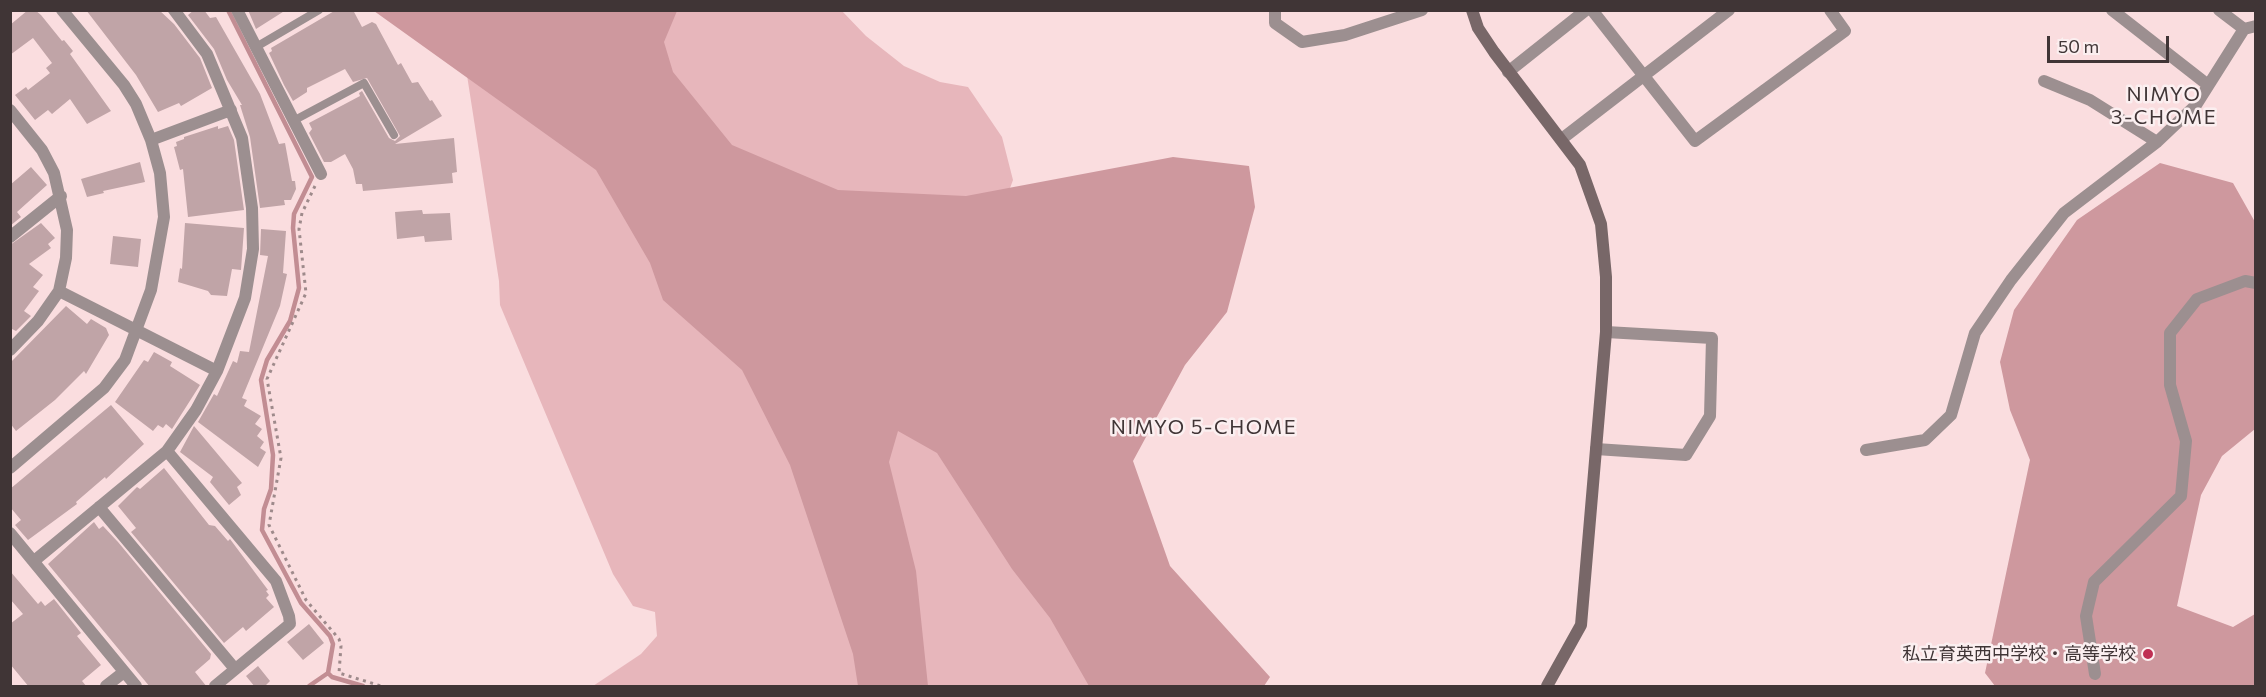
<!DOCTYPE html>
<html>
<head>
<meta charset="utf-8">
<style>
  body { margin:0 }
  #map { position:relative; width:2266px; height:697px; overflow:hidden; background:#fadddf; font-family:Commissioner,sans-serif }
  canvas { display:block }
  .frame { position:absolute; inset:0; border:12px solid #403536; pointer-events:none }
  .scale { position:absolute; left:2047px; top:36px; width:122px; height:27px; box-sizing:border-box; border:3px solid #403536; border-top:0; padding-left:8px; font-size:18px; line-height:21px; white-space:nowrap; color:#403536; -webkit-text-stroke:4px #fbeff0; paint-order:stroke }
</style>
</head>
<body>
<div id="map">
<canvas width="2266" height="697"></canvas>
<div class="frame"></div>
<div class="scale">50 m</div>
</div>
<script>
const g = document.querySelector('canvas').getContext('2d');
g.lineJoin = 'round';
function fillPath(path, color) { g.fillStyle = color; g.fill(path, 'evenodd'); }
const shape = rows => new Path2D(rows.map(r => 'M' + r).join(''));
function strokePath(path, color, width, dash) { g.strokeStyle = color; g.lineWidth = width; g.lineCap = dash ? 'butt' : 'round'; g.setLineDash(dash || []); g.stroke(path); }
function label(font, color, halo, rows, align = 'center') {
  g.font = font + ' Commissioner,"Noto Sans JP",sans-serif'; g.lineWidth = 5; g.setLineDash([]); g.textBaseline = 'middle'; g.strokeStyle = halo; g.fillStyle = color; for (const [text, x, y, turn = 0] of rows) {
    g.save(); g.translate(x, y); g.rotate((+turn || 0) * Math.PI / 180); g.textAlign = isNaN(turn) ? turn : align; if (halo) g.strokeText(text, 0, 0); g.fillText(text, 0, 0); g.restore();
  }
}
fillPath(shape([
  [457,11,842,11,866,36,904,66,940,82,968,87,1002,137,1013,180,1000,215,1157,686,593,686,641,654,657,636,655,612,633,606,613,574,500,305,499,281]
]), '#e7b6bb');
fillPath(shape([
  [374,11,677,11,664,42,673,72,732,145,838,190,966,196,1173,157,1249,166,1255,207,1227,312,1185,365,1133,461,1170,566,1270,677,1264,686,1089,686,1050,618,1012,569,937,453,898,431,889,462,916,571,928,686,858,686,853,654,790,465,742,370,663,300,650,263,596,170],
  [2160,163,2233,183,2255,222,2255,429,2222,456,2201,495,2177,606,2233,627,2255,614,2255,686,1995,686,1985,673,2030,460,2010,410,2000,362,2014,310,2077,220]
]), '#ce989e');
strokePath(shape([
  [228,10,312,177,294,214,293,228,299,288,290,321,267,360,261,380,273,455,271,489,264,509,262,530,301,603,330,636,333,644,328,673,309,686],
  [328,673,332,677,363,686]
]), '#c28d93', 4.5);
fillPath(shape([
  [28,10,35,10,41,15,62,41,64,40,73,51,70,54,111,111,87,124,70,99,52,114,48,110,35,120,15,95,26,87,28,90,50,73,46,68,52,63,33,38,10,55,10,25],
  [86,10,159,10,174,24,200,58,212,88,181,106,179,103,158,112,136,75],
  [194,10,204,10,210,18,216,17,260,94,279,144,285,143,292,181,295,181,296,189,291,200,284,200,285,205,260,208,250,137,240,105,242,105,227,80,214,49,188,15],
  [248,10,286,10,256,29],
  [336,10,353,10,362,27,372,22,376,24,398,65,401,63,412,83,418,82,430,101,432,100,442,116,395,144,454,138,457,172,452,173,453,183,363,191,362,184,356,184,353,169,345,154,331,162,324,162,309,133,312,129,309,123,360,96,359,93,362,91,389,138,395,141,400,136,367,78,353,82,345,69,307,88,307,92,293,101,284,85,269,53,272,51,271,48],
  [218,126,218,129,228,126,234,140,244,210,188,217,183,169,180,170,174,147,177,146,176,142,184,139,184,137],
  [140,162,145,182,103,191,104,193,87,197,81,179],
  [31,167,47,185,17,212,21,217,10,226,10,185],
  [422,210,423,214,450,213,452,240,425,242,424,236,397,239,395,212],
  [41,223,55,238,48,244,51,248,29,264,43,275,33,287,39,291,24,311,31,316,16,331,10,328,10,245],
  [185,223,244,228,241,270,232,269,227,296,211,295,208,291,178,282,180,268,182,269],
  [261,229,286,231,283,273,287,274,280,306,242,398,247,400,244,406,261,416,255,424,262,429,257,436,264,442,260,448,266,452,258,467,198,422,214,394,217,396,233,361,237,363,240,351,249,352,268,256,260,255],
  [113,236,141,239,138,267,110,264],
  [66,306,87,324,91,319,106,328,109,335,86,374,84,371,55,400,16,431,10,423,10,363],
  [154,352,172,362,170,366,200,385,172,429,166,424,163,428,158,425,153,431,115,402,144,360,148,362],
  [111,405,144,444,106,479,105,477,76,502,77,504,28,540,15,525,21,520,10,507,10,489],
  [194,426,242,483,237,487,241,495,229,505,210,482,213,477,180,452],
  [164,468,209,525,215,526,228,541,230,539,268,590,266,591,269,595,266,598,274,607,246,631,243,627,224,643,131,532,136,528,118,506,137,487,140,489],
  [94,522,99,529,103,526,118,542,211,654,210,659,195,672,207,687,150,687,48,564],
  [10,571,38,604,41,601,45,606,54,599,81,633,77,636,101,665,82,681,87,687,29,687,10,664,10,624,23,614,10,599],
  [309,624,324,643,303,660,287,642],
  [258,666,270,681,264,687,255,687,246,676]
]), '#c0a4a7');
strokePath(shape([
  [315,186,302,213,299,229,306,293,267,379,281,458,269,525,306,600,339,639,341,646,339,673,381,686]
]), '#9e8a8b', 3, [3, 4.5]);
strokePath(shape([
  [256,47,319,10],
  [293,121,364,83,394,135]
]), '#9c8f90', 8);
strokePath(shape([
  [237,10,321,174],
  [1275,10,1275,23,1302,42,1345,35,1422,10],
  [1592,10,1695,141,1845,31,1830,10],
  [2112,10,2208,85],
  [2219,10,2244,29],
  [1508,72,1586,10],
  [2044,81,2090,100,2157,142],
  [10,110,42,150,54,173,67,230,66,258,59,291,38,321,10,350],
  [1563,138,1729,10],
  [151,140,231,110],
  [10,237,61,196],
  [59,291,217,371],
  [1596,449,1686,455,1710,416,1712,338,1606,332],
  [1866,450,1925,440,1951,415,1975,333,2011,280,2064,213,2157,142,2196,105,2244,29,2256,26],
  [167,451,276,581,289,616,290,624,215,686],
  [10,468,104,388,125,360,151,290,164,217,160,173,151,140,136,104,124,85,62,10],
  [99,507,235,669],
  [10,533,136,686],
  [34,561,167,451,196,410,217,371,245,298,253,249,252,208,242,138,207,54,174,10],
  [2095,674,2086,616,2094,582,2181,496,2186,441,2170,385,2170,333,2197,299,2245,281,2256,283],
  [106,686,124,672]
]), '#9c8f90', 12);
strokePath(shape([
  [1472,10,1478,28,1494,52,1580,165,1601,224,1606,277,1606,332,1581,625,1547,686]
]), '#786768', 12);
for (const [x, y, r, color] of [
  [2148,654,6,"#bf2f53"]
]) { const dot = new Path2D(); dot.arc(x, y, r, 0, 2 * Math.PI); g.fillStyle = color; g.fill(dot); strokePath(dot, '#fbeff0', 2); }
label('18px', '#403536', '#fbeff0', [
  ["私立育英西中学校・高等学校",2136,654]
], 'right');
g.letterSpacing = '1.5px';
label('20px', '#403536', '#fbeff0', [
  ["NIMYO",2164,94],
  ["3-CHOME",2164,117],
  ["NIMYO 5-CHOME",1204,427]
]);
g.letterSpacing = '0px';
</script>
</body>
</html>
